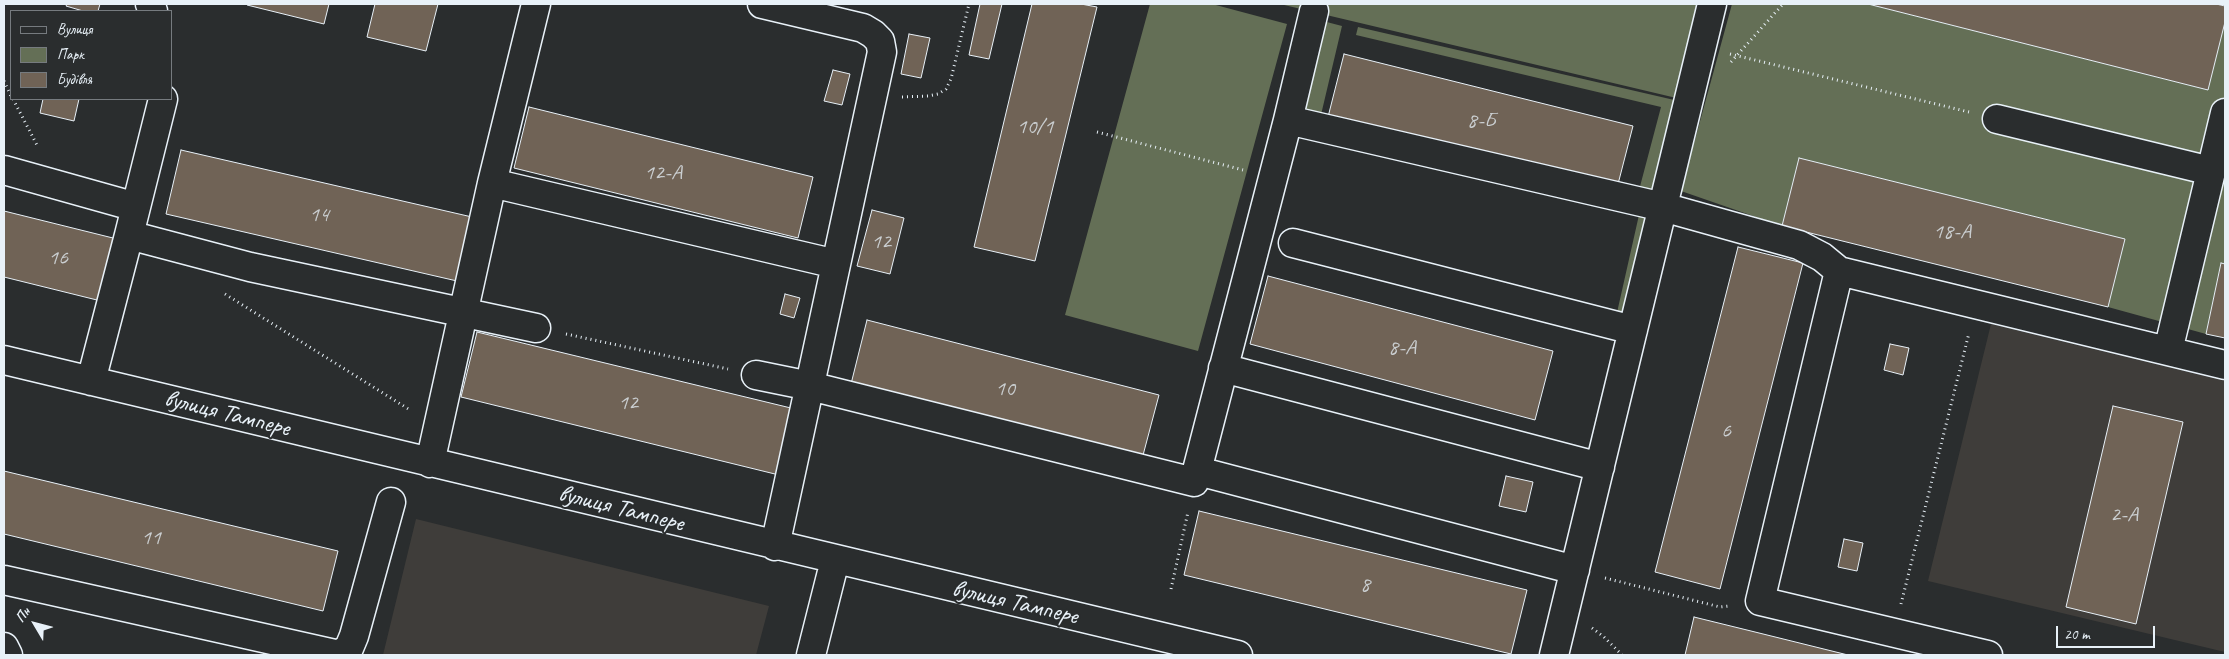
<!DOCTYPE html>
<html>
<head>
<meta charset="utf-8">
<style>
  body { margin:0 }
  #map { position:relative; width:2229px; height:659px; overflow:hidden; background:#2a2d2e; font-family:Caveat,sans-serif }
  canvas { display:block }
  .frame { position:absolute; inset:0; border:5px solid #e8f1f8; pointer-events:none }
  .legend { position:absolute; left:10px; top:10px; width:162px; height:90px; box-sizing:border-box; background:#2a2d2e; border:1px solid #767b7f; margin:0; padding:6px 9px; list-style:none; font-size:15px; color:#e8f1f8 }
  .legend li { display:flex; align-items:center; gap:10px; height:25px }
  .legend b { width:25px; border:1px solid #767b7f }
  .north { position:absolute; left:10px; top:599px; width:50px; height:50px; -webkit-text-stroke:4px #2a2d2e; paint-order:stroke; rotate:307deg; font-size:14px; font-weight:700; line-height:20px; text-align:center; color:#e8f1f8 }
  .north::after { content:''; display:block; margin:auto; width:18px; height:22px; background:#e8f1f8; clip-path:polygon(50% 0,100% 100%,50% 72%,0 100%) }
  .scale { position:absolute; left:2056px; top:626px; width:99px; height:22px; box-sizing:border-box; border:2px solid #e8f1f8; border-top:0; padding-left:6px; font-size:15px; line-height:18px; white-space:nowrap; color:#e8f1f8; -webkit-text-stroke:4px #2a2d2e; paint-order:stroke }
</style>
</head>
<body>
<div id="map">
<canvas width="2229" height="659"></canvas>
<div class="frame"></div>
<ul class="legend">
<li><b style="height:6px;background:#2a2d2e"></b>Вулиця</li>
<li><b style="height:14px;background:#646f56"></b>Парк</li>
<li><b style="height:14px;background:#706356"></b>Будівля</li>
</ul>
<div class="north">Пн</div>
<div class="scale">20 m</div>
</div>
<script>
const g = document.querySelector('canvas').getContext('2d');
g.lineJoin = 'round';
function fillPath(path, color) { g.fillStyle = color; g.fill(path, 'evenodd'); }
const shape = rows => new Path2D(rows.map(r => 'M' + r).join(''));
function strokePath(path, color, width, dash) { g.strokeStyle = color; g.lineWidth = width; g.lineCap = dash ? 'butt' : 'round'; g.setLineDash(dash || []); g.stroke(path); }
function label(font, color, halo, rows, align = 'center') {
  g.font = font + ' Caveat,sans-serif'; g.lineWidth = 4; g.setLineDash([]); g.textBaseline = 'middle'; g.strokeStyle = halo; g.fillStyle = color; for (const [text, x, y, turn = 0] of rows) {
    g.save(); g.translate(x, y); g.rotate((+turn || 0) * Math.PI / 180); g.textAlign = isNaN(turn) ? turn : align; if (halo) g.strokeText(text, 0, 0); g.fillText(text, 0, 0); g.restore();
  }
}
fillPath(shape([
  [1991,324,2225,381,2225,652,1928,581],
  [416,519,769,606,756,655,383,655]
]), '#3f3d3a');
fillPath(shape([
  [1150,4,1212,4,1287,24,1198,351,1065,315],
  [1280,4,1713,4,1689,101],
  [1732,4,1868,4,2208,90,2225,22,2225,264,2221,263,2206,334,2108,307,2125,239,1799,158,1782,226,1681,191],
  [1319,20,1342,26,1320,119,1297,113],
  [1358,27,1683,102,1658,194,1638,194,1661,107,1356,35],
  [1641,206,1657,209,1631,320,1616,317]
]), '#646f56');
const building = shape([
  [67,4,100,4,98,11,83,11,66,6,67,4],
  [247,4,329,4,324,24,247,5,247,4],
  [375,4,438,4,426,51,367,37,375,4],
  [980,4,1002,4,989,59,969,55,980,4],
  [1032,4,1081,4,1097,7,1035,261,974,247,1032,4],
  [1868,4,2216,4,2225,6,2225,22,2208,90,1868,4],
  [909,34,930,38,921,78,901,74,909,34],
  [1344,54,1633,126,1617,188,1328,117,1344,54],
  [833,70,850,74,842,105,824,101,833,70],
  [43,99,79,99,74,121,40,113,43,99],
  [529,107,813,177,798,238,514,168,529,107],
  [181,150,472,217,457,281,166,214,181,150],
  [1799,158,2125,239,2108,307,1782,226,1799,158],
  [872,210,904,218,890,274,857,266,872,210],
  [4,211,117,239,101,301,4,277,4,211],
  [1738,247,1803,263,1720,589,1655,572,1738,247],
  [2221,263,2225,264,2225,338,2206,334,2221,263],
  [1268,276,1553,351,1535,420,1250,344,1268,276],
  [785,294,800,298,794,318,780,314,785,294],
  [867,320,1159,395,1142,459,851,384,867,320],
  [477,332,795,409,779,475,461,397,477,332],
  [1890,344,1909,348,1903,375,1884,370,1890,344],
  [2113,406,2183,422,2136,624,2066,607,2113,406],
  [4,471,338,551,323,611,4,534,4,471],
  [1506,476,1533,482,1526,512,1499,506,1506,476],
  [1199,511,1527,590,1511,654,1184,575,1199,511],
  [1844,539,1863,543,1857,571,1838,567,1844,539],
  [1694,617,1751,631,1848,655,1685,655,1694,617]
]);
fillPath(building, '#706356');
strokePath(building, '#e8f1f8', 1);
const minor = shape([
  [150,4,153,11],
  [762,4,863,28,873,34,880,41,882,52,775,546],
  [1997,119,2211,171],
  [1288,120,1663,207,1799,245,1822,257,1839,271,2225,365],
  [4,170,136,207,163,99],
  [492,183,836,264],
  [136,207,129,235,250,267,536,328],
  [1293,243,1633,330],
  [1839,271,1760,601,1988,655],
  [2168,351,2225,113],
  [4,360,1238,655],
  [1223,368,1600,467],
  [756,375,810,386,1194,482,1288,120,1314,11],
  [91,381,129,235],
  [430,463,492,183,536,4],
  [1198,471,1575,570],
  [4,580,339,655,349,648,354,636,391,502],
  [4,647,8,655],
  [811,655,835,560],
  [1554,655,1712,4]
]);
strokePath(minor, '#e8f1f8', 31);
strokePath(shape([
  [1730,54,1969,112],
  [1731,62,1783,4],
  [4,81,11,96],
  [902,97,928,96,938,94,946,89,951,79,969,4],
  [13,99,38,147],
  [1097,132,1243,170],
  [225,294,410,410],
  [566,334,728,369],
  [1605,578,1720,607,1730,606],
  [1171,589,1188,512],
  [1901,604,1969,333],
  [1592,628,1604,637,1622,655]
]), '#e8f1f8', 3, [1, 4]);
strokePath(minor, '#2a2d2e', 28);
label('22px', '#caced0', null, [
  ["8-Б",1481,121],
  ["10/1",1035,127],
  ["12-А",663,173],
  ["14",319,215],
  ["18-А",1952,232],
  ["12",881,242],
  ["16",58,258],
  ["8-А",1402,348],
  ["10",1005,389],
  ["12",628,403],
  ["6",1726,431],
  ["2-А",2124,515],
  ["11",151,538],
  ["8",1365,585]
]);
label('25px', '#e8f1f8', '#2a2d2e', [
  ["вулиця Тампере",227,414,14],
  ["вулиця Тампере",621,509,14],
  ["вулиця Тампере",1015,603,13]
]);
</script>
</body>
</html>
